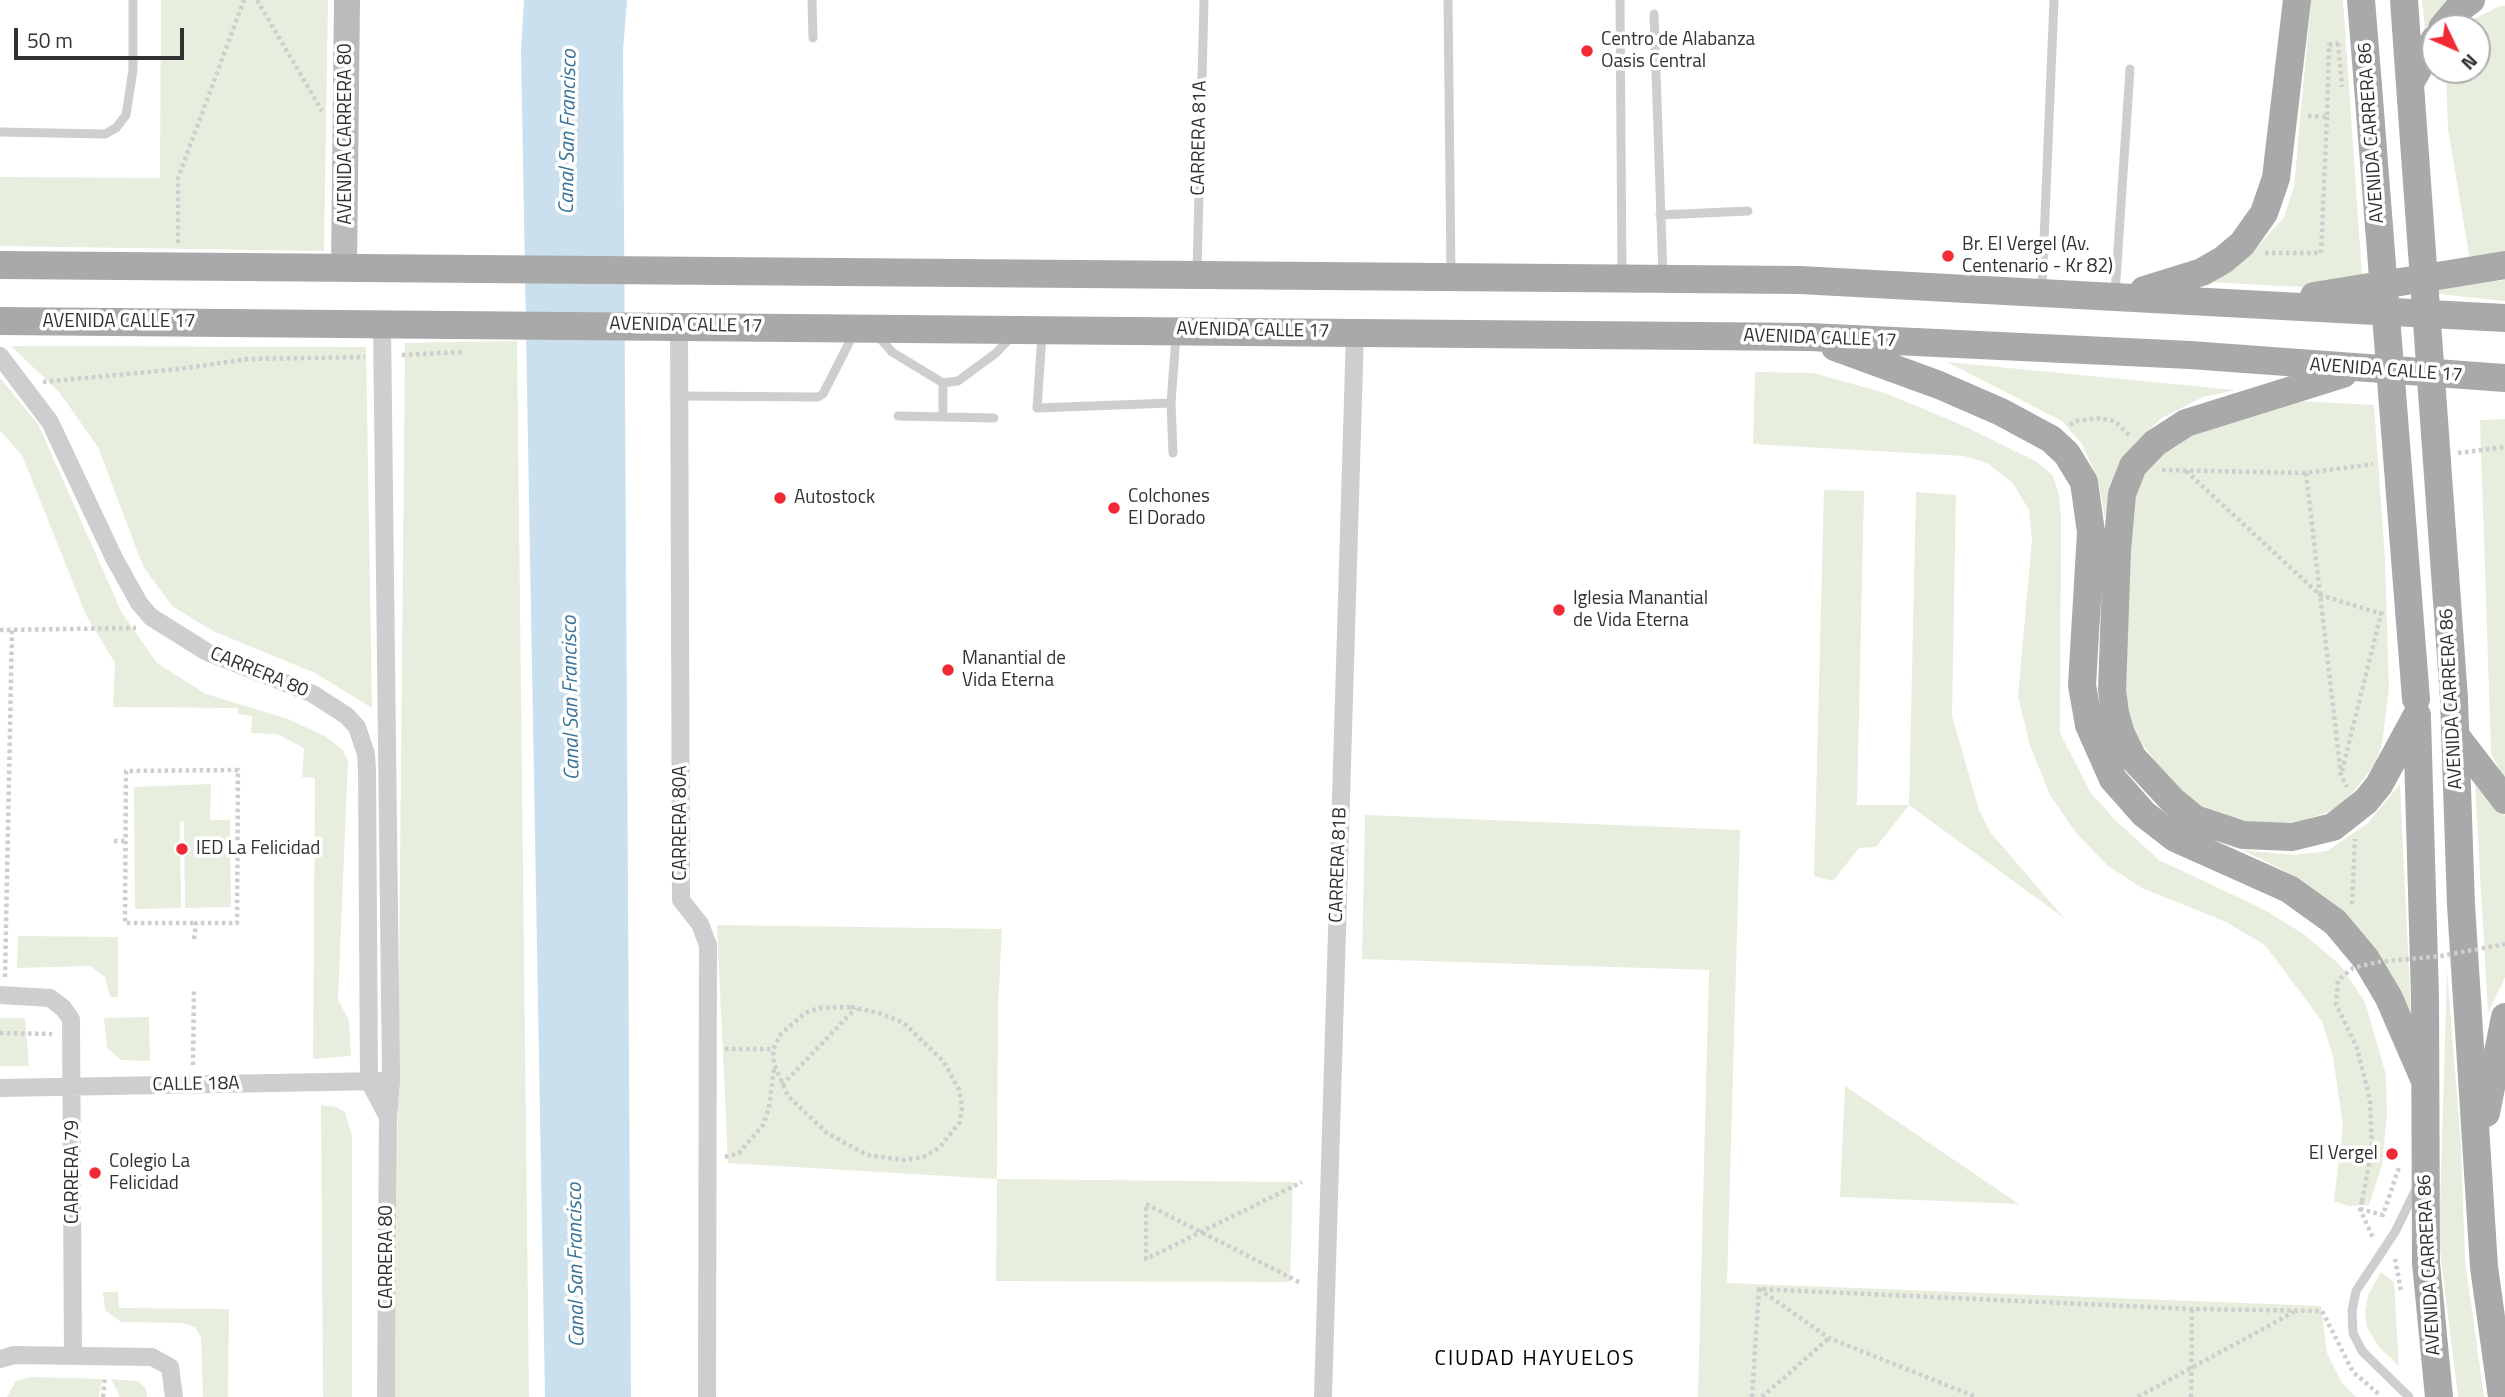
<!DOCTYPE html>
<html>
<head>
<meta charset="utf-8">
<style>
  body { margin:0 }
  #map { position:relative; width:2505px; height:1397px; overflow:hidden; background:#fff; font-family:"Titillium Web",sans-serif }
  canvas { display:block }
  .north { position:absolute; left:2421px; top:14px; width:70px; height:70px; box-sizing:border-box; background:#fff; border:2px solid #adadad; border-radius:50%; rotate:134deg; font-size:19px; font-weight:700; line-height:28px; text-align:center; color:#313131 }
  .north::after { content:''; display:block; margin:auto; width:24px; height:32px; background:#f12a36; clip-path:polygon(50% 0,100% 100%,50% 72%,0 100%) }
  .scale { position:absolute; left:14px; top:28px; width:170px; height:32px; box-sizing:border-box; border:4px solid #313131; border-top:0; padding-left:9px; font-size:21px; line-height:24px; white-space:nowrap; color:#313131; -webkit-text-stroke:5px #fff; paint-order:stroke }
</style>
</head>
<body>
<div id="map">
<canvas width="2505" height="1397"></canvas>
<div class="north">N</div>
<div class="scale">50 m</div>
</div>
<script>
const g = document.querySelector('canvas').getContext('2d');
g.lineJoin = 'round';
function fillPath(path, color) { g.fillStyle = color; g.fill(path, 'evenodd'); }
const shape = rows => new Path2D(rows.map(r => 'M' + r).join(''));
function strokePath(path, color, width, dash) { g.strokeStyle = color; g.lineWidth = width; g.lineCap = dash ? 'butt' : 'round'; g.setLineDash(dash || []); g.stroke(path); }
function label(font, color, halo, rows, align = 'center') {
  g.font = font + ' "Titillium Web",sans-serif'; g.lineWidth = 7; g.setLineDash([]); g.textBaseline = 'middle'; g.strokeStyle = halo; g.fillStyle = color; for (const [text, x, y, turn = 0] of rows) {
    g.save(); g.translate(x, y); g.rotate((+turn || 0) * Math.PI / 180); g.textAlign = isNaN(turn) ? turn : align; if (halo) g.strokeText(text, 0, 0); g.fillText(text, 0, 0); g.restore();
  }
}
fillPath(shape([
  [161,0,328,0,324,251,0,246,0,177,160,178],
  [2311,0,2343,0,2362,275,2302,287,2207,282,2251,254,2284,217,2294,187],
  [2422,0,2450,0,2425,29],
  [2500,6,2505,6,2505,252,2470,260,2448,129,2446,70,2477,70,2477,28,2463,28,2470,21],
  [2505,279,2505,301,2420,292,2504,280],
  [517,341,529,1397,395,1397,405,343],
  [11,346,366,347,372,708,315,673,213,631,172,606,143,566,98,447,59,392],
  [1947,362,2235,390,2203,397,2162,418,2136,442,2115,481,2105,518,2098,479,2082,444,2062,421],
  [1755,372,1813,373,1885,393,1964,426,2037,462,2053,476,2059,495,2061,518,2060,733,2090,792,2114,819,2159,860,2265,910,2305,935,2340,965,2365,1002,2386,1075,2387,1114,2382,1165,2369,1205,2348,1206,2334,1201,2343,1125,2333,1057,2322,1021,2265,945,2226,922,2142,888,2108,866,2077,834,2050,795,2030,746,2018,696,2032,539,2029,510,2013,483,1987,463,1964,456,1753,444],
  [0,378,38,424,122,613,157,663,206,694,288,719,325,736,343,750,348,761,338,999,349,1021,351,1056,313,1059,315,778,302,777,304,748,277,734,251,733,252,716,238,714,238,708,113,707,115,663,86,615,22,455,0,431],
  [2297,401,2374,405,2385,559,2389,689,2382,744,2375,764,2363,780,2347,799,2331,811,2305,820,2278,824,2233,821,2180,797,2132,729,2124,691,2133,491,2161,451,2204,428],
  [2505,419,2505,782,2491,752,2480,420],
  [1824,490,1864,491,1857,805,1909,805,1916,492,1956,495,1952,716,1979,810,1990,832,2064,918,1909,805,1876,847,1859,848,1833,881,1814,876],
  [211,784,210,820,230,820,231,907,185,908,184,821,180,822,181,908,135,909,134,787],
  [2400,784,2411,1012,2391,975,2339,908,2291,874,2242,850,2294,855,2327,851,2368,823],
  [2475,785,2505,816,2505,977,2488,1013],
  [1365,815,1740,830,1727,1283,2321,1306,2327,1353,2342,1383,2356,1397,1698,1397,1709,970,1362,959],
  [717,925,1002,929,998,1007,997,1179,1293,1182,1290,1282,996,1281,997,1179,728,1163],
  [18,936,118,937,118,997,110,997,105,977,90,966,17,968],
  [2447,970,2461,1145,2465,1260,2484,1397,2458,1397,2439,1242],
  [149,1017,150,1061,121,1060,107,1048,104,1018],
  [0,1018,25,1018,29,1066,0,1066],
  [1845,1086,2019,1204,1840,1197],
  [321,1105,336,1107,345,1112,352,1136,352,1397,323,1397],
  [2381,1272,2394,1282,2399,1366,2379,1347,2367,1328,2365,1312,2368,1295],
  [103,1292,118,1292,119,1308,229,1309,228,1397,203,1397,201,1337,195,1327,183,1323,121,1322,105,1310],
  [31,1377,102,1379,99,1397,7,1397,16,1381],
  [111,1379,138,1381,146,1389,147,1397,120,1397]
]), '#e7eede');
fillPath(shape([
  [524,0,627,0,623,51,631,1397,545,1397,521,50]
]), '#cae0ef');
strokePath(shape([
  [257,0,322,111],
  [2308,116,2327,117,2329,45,2338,43],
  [178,243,178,178,244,0],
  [2265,253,2321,253,2327,117],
  [402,355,463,352],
  [43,382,179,369,248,359,365,357],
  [2070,425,2076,421,2098,418,2115,421,2130,436],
  [2458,453,2505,447],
  [2162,470,2306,473,2373,464],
  [2186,471,2320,595,2382,614],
  [2306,473,2341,775,2347,787],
  [0,630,136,628],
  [2342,771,2382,610],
  [114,841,126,841],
  [2352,904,2355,839],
  [194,939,196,923,237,923,238,770,126,771,125,923,196,923],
  [5,977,12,630],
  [851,1007,879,1013,904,1023,944,1062,959,1090,962,1107,960,1122,939,1148,923,1157,904,1160,867,1155,827,1133,788,1096,774,1064,773,1049,781,1034,805,1013,819,1008,851,1007],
  [0,1033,52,1034],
  [725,1049,773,1049],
  [193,1065,194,989],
  [782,1085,856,1008],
  [725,1157,739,1153,763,1125,769,1108,774,1068],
  [2362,1201,2360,1209,2373,1238],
  [2360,1209,2383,1215,2398,1170,2403,1170],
  [2395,1259,2401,1291],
  [1299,1282,1201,1232,1146,1204,1146,1259,1201,1232,1302,1182],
  [1759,1289,1829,1338,1976,1397],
  [103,1397,105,1376],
  [1752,1397,1759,1289,2192,1309,2322,1311,2353,1372,2381,1396],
  [1762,1397,1829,1338],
  [2138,1397,2294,1312],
  [2191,1397,2192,1309]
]), '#cecece', 4.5, [3.5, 3.5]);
strokePath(shape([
  [812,0,813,38],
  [1448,0,1451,275],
  [1620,0,1622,275],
  [1654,14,1663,276],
  [0,132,105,134,116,128,126,115,133,70,133,0],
  [1660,215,1748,211],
  [1197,271,1204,0],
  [2042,288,2054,0],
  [2115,294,2130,69],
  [1042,335,1037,408,1171,403],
  [878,336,892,352,943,383,958,381,996,353,1013,335],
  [943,383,943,416],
  [679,396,818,397,823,394,853,335],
  [898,416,994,418],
  [1173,453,1171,403,1176,336],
  [2409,1397,2362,1351,2353,1333,2352,1311,2356,1291,2395,1232,2416,1189]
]), '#cecece', 9);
strokePath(shape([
  [382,324,391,1080,388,1117,386,1397],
  [679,326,681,900,700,924,708,945,707,1397],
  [0,356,50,422,114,558,139,603,151,617,207,652,313,694,347,716,357,727,366,754,367,771,369,1081,388,1117],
  [0,995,50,998,63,1008,71,1019,73,1356],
  [0,1088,381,1081],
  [0,1359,14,1355,152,1357,170,1367,174,1397],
  [1323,1397,1355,332]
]), '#cecece', 18);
strokePath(shape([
  [344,267,347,0]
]), '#bbb', 26);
strokePath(shape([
  [2361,0,2368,86],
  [2404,0,2411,99],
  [2442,28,2457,10,2471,0],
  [2410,83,2435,39],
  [0,265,1800,280,2505,318],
  [2144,290,2202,272,2223,260,2242,244,2264,213,2276,178,2297,0],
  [2314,296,2505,265],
  [0,321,1810,337,2190,355,2505,378],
  [1835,347,1939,385,2001,412,2051,439,2067,454,2084,482,2091,532,2082,685,2089,725,2113,779,2144,814,2175,838,2289,889,2335,922,2366,959,2389,998,2425,1081],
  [2343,374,2186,423,2155,443,2133,466,2122,494,2117,550,2112,690,2115,713,2121,734,2133,758,2172,800,2195,819,2243,835,2292,837,2333,827,2366,801,2379,785,2417,715],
  [2454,699,2461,905,2484,1267,2502,1397],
  [2417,718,2425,998,2426,1263,2439,1397],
  [2455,735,2505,800],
  [2486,1113,2505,1017]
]), '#a9a9a9', 28);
strokePath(shape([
  [2338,43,2342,87],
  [2362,1201,2372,1149,2370,1100,2357,1048,2336,1004,2338,980,2353,968,2378,962,2441,956,2505,944]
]), '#cecece', 4.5, [3.5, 3.5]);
strokePath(shape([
  [2368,86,2416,699],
  [2411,99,2454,699]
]), '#a9a9a9', 28);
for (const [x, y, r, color] of [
  [1587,51,7,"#f12a36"],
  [1948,256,7,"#f12a36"],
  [780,498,7,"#f12a36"],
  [1114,508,7,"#f12a36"],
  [1559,610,7,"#f12a36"],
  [948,670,7,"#f12a36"],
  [182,849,7,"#f12a36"],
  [2392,1154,7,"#f12a36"],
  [95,1173,7,"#f12a36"]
]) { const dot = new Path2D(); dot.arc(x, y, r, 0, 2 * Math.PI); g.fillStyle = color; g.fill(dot); strokePath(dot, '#fff', 2.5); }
label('19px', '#313131', '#fff', [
  ["Centro de Alabanza",1601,40],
  ["Oasis Central",1601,62],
  ["Br. El Vergel (Av.",1962,245],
  ["Centenario - Kr 82)",1962,267],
  ["Colchones",1128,497],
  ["El Dorado",1128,519],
  ["Autostock",794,498],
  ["Iglesia Manantial",1573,599],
  ["de Vida Eterna",1573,621],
  ["Manantial de",962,659],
  ["Vida Eterna",962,681],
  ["IED La Felicidad",196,849],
  ["El Vergel",2378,1154,"right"],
  ["Colegio La",109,1162],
  ["Felicidad",109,1184]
], 'left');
label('19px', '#313131', '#fff', [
  ["AVENIDA CARRERA 86",2372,133,-94],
  ["AVENIDA CARRERA 80",346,134,-90],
  ["CARRERA 81A",1200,138,-89],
  ["AVENIDA CALLE 17",119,322],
  ["AVENIDA CALLE 17",686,326,1],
  ["AVENIDA CALLE 17",1253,331,1],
  ["AVENIDA CALLE 17",1820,339,2],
  ["AVENIDA CALLE 17",2386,371,4],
  ["CARRERA 80",259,673,22],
  ["AVENIDA CARRERA 86",2452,699,-93],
  ["CARRERA 80A",681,823,-90],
  ["CARRERA 81B",1339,865,-88],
  ["CALLE 18A",196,1085,-1],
  ["CARRERA 79",73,1172,-90],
  ["CARRERA 80",387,1257,-90],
  ["AVENIDA CARRERA 86",2430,1265,-93]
]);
label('italic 21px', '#387399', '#fff', [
  ["Canal San Francisco",569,132,-89],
  ["Canal San Francisco",572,698,-91],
  ["Canal San Francisco",577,1265,-91]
]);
g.letterSpacing = '2px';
label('21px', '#000', '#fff', [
  ["CIUDAD HAYUELOS",1535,1360]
]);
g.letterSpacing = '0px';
</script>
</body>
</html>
